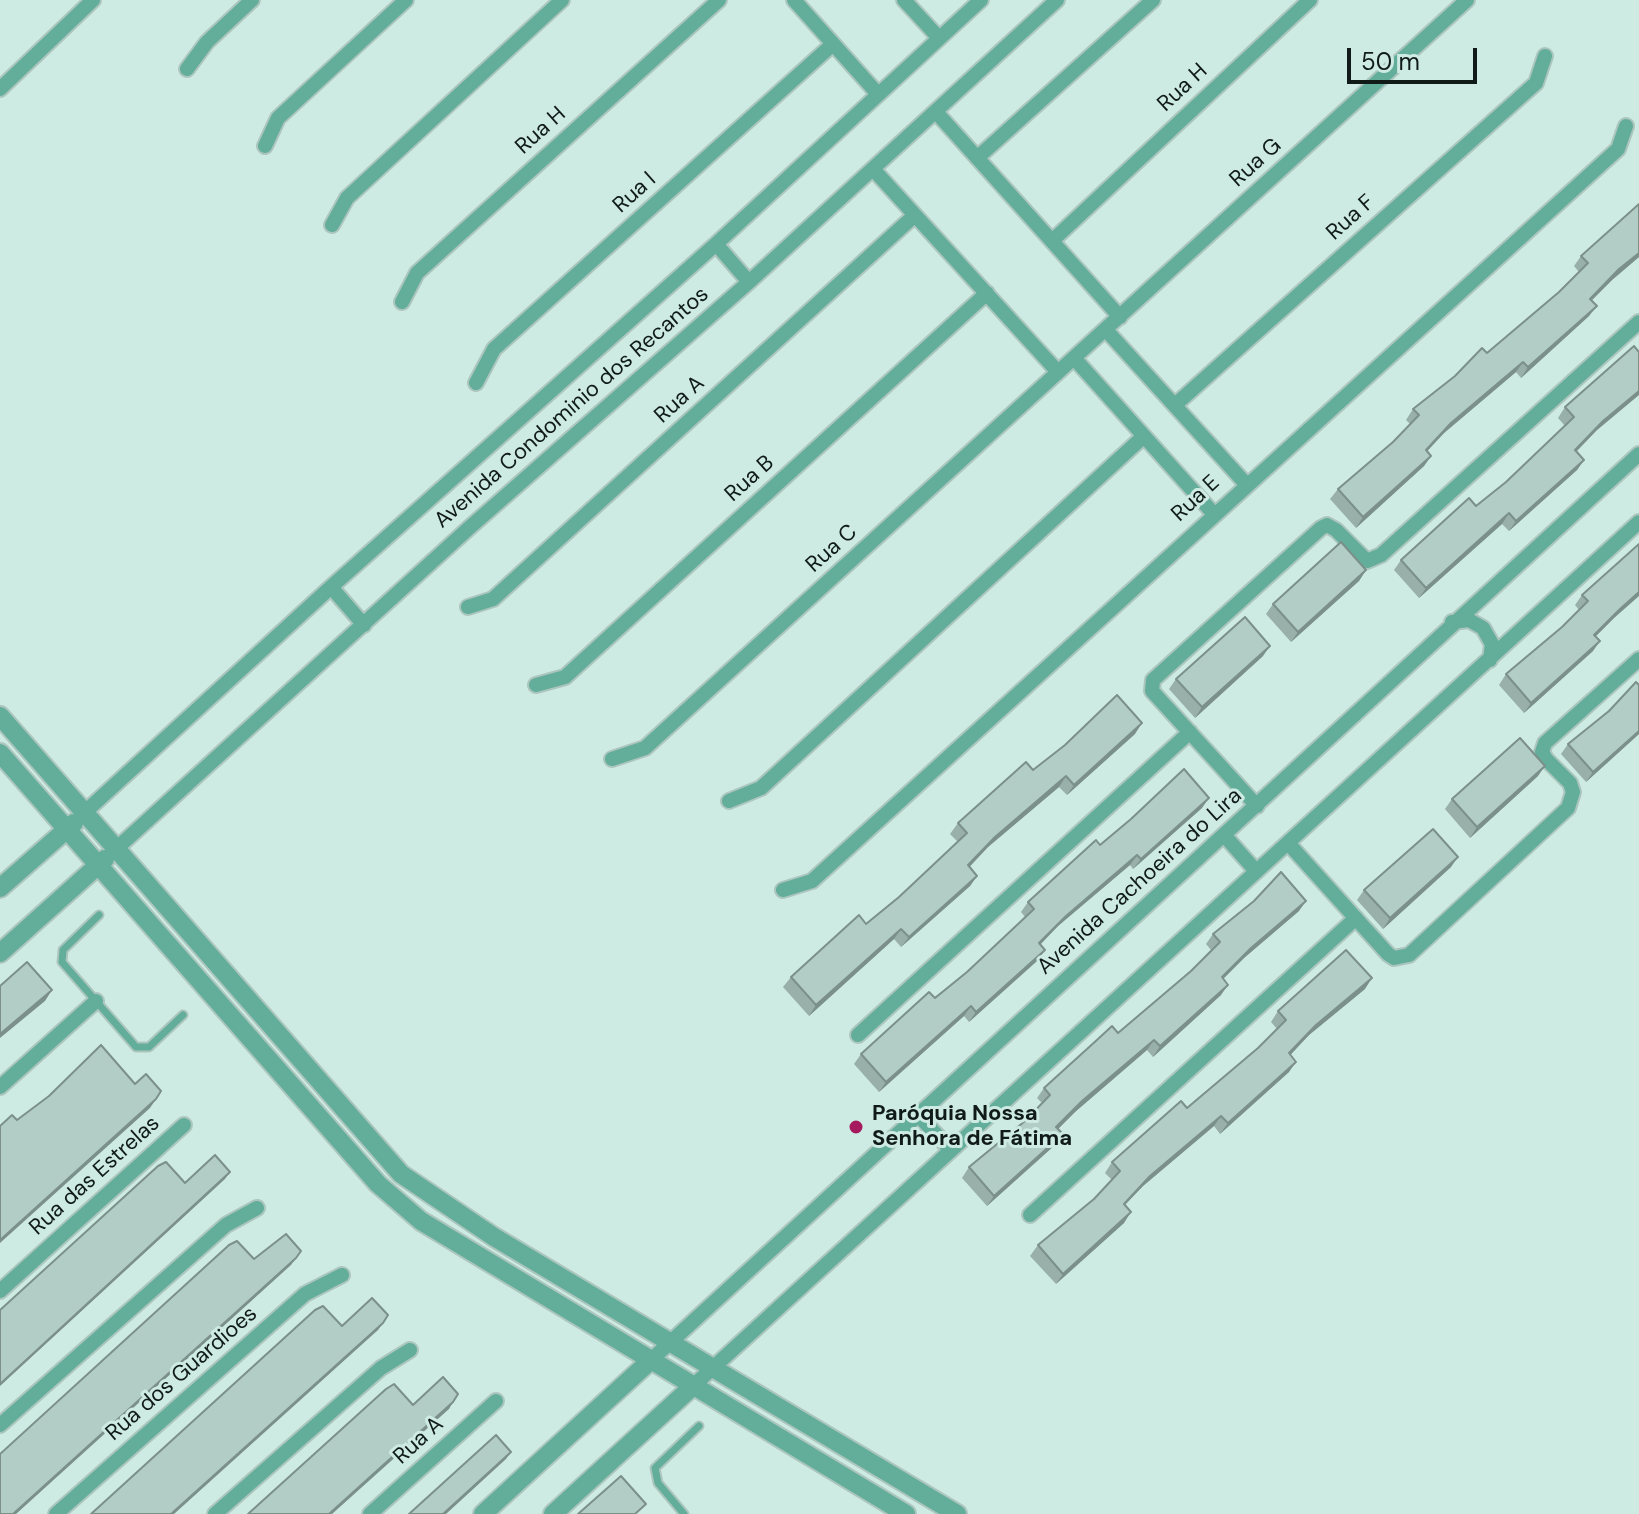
<!DOCTYPE html>
<html>
<head>
<meta charset="utf-8">
<style>
  body { margin:0 }
  #map { position:relative; width:1639px; height:1514px; overflow:hidden; background:#ceebe3; font-family:"DM Sans",sans-serif }
  canvas { display:block }
  .scale { position:absolute; left:1347px; top:48px; width:130px; height:36px; box-sizing:border-box; border:4px solid #101b18; border-top:0; padding-left:10px; font-size:24px; line-height:28px; white-space:nowrap; color:#101b18; -webkit-text-stroke:6px #ceebe3; paint-order:stroke }
</style>
</head>
<body>
<div id="map">
<canvas width="1639" height="1514"></canvas>
<div class="scale">50 m</div>
</div>
<script>
const g = document.querySelector('canvas').getContext('2d');
g.lineJoin = 'round';
const shape = rows => new Path2D(rows.map(r => 'M' + r).join(''));
function strokePath(path, color, width, dash) { g.strokeStyle = color; g.lineWidth = width; g.lineCap = dash ? 'butt' : 'round'; g.setLineDash(dash || []); g.stroke(path); }
function fillPath(path, color) { g.fillStyle = color; g.fill(path, 'evenodd'); }
function label(font, color, halo, rows, align = 'center') {
  g.font = font + ' "DM Sans",sans-serif'; g.lineWidth = 6; g.setLineDash([]); g.textBaseline = 'middle'; g.strokeStyle = halo; g.fillStyle = color; for (const [text, x, y, turn = 0] of rows) {
    g.save(); g.translate(x, y); g.rotate((+turn || 0) * Math.PI / 180); g.textAlign = isNaN(turn) ? turn : align; if (halo) g.strokeText(text, 0, 0); g.fillText(text, 0, 0); g.restore();
  }
}
const service = shape([
  [99,915,63,950,62,962,136,1047,149,1047,183,1015],
  [684,1514,658,1483,655,1468,699,1426]
]);
const minor = shape([
  [794,0,877,93],
  [904,0,939,38],
  [187,69,207,42,252,0],
  [0,89,93,0],
  [936,112,1120,317],
  [265,146,278,118,406,0],
  [977,158,1153,0],
  [873,169,1058,372],
  [332,225,347,198,562,0],
  [1052,241,1310,0],
  [716,244,749,282],
  [402,302,417,273,719,0],
  [1106,330,1246,484],
  [1074,358,1213,513],
  [476,383,494,349,833,44],
  [1175,405,1536,83,1545,56],
  [331,587,364,625],
  [468,607,493,599,915,215],
  [1452,622,1469,620,1483,628,1492,644,1490,660],
  [536,685,565,677,987,293],
  [612,759,645,748,1467,0],
  [729,801,761,788,1144,436],
  [1257,806,1152,691,1153,680,1321,528,1327,525,1336,530,1367,561,1381,555,1639,322],
  [84,813,331,587,716,244,981,0],
  [1224,835,1256,871],
  [1288,843,1388,954,1394,958,1409,955,1568,808,1573,792,1570,783,1546,759,1542,752,1545,743,1639,659],
  [116,849,469,528,749,282,1057,0],
  [783,890,812,881,1618,149,1626,126],
  [858,1035,1190,732],
  [0,1087,96,1001],
  [917,1114,950,1149],
  [1030,1215,1356,918],
  [0,1291,184,1125],
  [651,1360,1639,454],
  [693,1386,1639,522],
  [0,1425,226,1225,257,1208],
  [56,1514,305,1294,342,1275],
  [215,1514,381,1368,410,1350],
  [370,1514,496,1401]
]);
const tertiary = shape([
  [0,716,401,1174,494,1237,957,1514],
  [0,753,378,1184,421,1221,906,1514],
  [0,888,74,823],
  [0,953,105,859],
  [483,1514,651,1360],
  [553,1514,693,1386]
]);
strokePath(service, '#acc6be', 11);
strokePath(minor, '#acc6be', 18);
strokePath(tertiary, '#acc6be', 22);
strokePath(service, '#63ad9b', 7);
strokePath(minor, '#63ad9b', 14);
strokePath(tertiary, '#63ad9b', 18);
fillPath(shape([
  [1639,204,1639,257,1612,280,1592,300,1589,316,1521,378,1516,372,1444,433,1427,451,1431,456,1424,466,1356,528,1330,499,1338,489,1393,442,1410,424,1406,420,1413,409,1487,353,1559,292,1579,272,1574,266,1581,256],
  [1565,407,1596,431,1577,451,1584,460,1577,470,1509,531,1502,524,1419,598,1394,570,1401,560,1476,506,1506,482,1565,426,1558,418],
  [1366,570,1359,581,1291,642,1266,614,1273,604],
  [1582,595,1613,619,1596,636,1593,651,1524,713,1499,685,1506,674,1562,627,1579,610,1575,605],
  [1263,656,1195,718,1169,689,1176,679],
  [1639,685,1639,734,1586,782,1561,754,1568,744],
  [1135,734,1067,795,1059,787,988,847,969,867,977,876,970,886,901,947,894,939,809,1016,783,987,791,977,866,924,899,897,958,842,950,834,958,823,1033,770],
  [1538,776,1470,838,1445,809,1452,799],
  [1202,808,1133,869,1130,865,1058,926,1040,945,1037,961,969,1022,964,1016,879,1092,854,1064,861,1054,967,972,1025,917,1021,912,1028,902,1100,845],
  [1451,867,1383,929,1357,900,1364,890],
  [1299,911,1244,958,1223,979,1221,995,1153,1057,1147,1050,1075,1112,1058,1129,1063,1134,1055,1145,987,1206,962,1178,969,1167,1025,1121,1042,1103,1037,1098,1044,1088,1118,1033,1191,971,1211,950,1206,944,1213,934],
  [1365,989,1309,1035,1290,1055,1289,1072,1220,1134,1214,1126,1143,1186,1125,1205,1124,1223,1056,1284,1030,1256,1038,1245,1094,1199,1112,1180,1105,1173,1112,1162,1187,1108,1258,1048,1277,1029,1271,1022,1278,1011]
]), '#98b0a9');
fillPath(shape([
  [1639,253,1639,257,1612,280,1583,309,1590,299,1619,269],
  [1597,306,1589,316,1521,378,1528,367],
  [1523,362,1516,372,1444,433,1419,460,1426,450,1451,423],
  [1639,391,1639,395,1596,431,1568,460,1575,450,1603,421],
  [1431,456,1424,466,1356,528,1363,517],
  [1584,460,1577,470,1509,531,1516,521],
  [1509,513,1502,524,1419,598,1426,588],
  [1366,570,1359,581,1291,642,1298,632],
  [1639,592,1639,596,1613,619,1587,645,1594,635,1620,609],
  [1600,641,1593,651,1524,713,1531,703],
  [1270,646,1263,656,1195,718,1202,707],
  [1142,723,1135,734,1067,795,1074,785],
  [1639,731,1639,734,1586,782,1593,772],
  [1545,766,1538,776,1470,838,1477,827],
  [1066,776,1059,787,988,847,961,876,968,865,995,837],
  [1209,798,1202,808,1133,869,1141,859],
  [1137,855,1130,865,1058,926,1031,954,1039,943,1066,916],
  [1458,857,1451,867,1383,929,1390,918],
  [977,876,970,886,901,947,909,937],
  [1306,901,1299,911,1244,958,1214,988,1222,977,1251,948],
  [901,929,894,939,809,1016,816,1005],
  [1045,950,1037,961,969,1022,976,1012],
  [1372,978,1365,989,1309,1035,1282,1064,1289,1053,1316,1025],
  [1228,985,1221,995,1153,1057,1160,1046],
  [52,990,45,1001,0,1038,0,1034],
  [971,1006,964,1016,879,1092,886,1082],
  [1154,1040,1147,1050,1075,1112,1049,1138,1056,1127,1082,1101],
  [1296,1062,1289,1072,1220,1134,1228,1123],
  [156,1099,150,1108,0,1243,0,1240],
  [1221,1116,1214,1126,1143,1186,1116,1214,1124,1204,1150,1176],
  [1063,1134,1055,1145,987,1206,994,1196],
  [230,1172,225,1179,0,1386,0,1384],
  [1131,1212,1124,1223,1056,1284,1063,1274],
  [296,1258,291,1265,16,1514,13,1514],
  [383,1323,378,1330,174,1514,171,1514],
  [453,1402,449,1409,332,1514,329,1514],
  [511,1452,506,1459,446,1514,443,1514]
]), '#7c908a');
const building = shape([
  [1639,204,1639,253,1619,269,1590,299,1597,306,1528,367,1523,362,1451,423,1426,450,1431,456,1363,517,1338,489,1393,442,1419,415,1413,409,1455,376,1482,348,1487,353,1559,292,1588,263,1581,256,1639,204],
  [1634,346,1639,352,1639,391,1603,421,1575,450,1584,460,1516,521,1509,513,1426,588,1401,560,1469,498,1476,506,1506,482,1574,417,1565,407,1634,346],
  [1341,542,1366,570,1298,632,1273,604,1341,542],
  [1639,544,1639,592,1620,609,1594,635,1600,641,1531,703,1506,674,1562,627,1588,601,1582,595,1639,544],
  [1245,617,1270,646,1202,707,1176,679,1245,617],
  [1636,682,1639,685,1639,731,1593,772,1568,744,1609,711,1636,682],
  [1117,695,1142,723,1074,785,1066,776,995,837,968,865,977,876,909,937,901,929,816,1005,791,977,859,915,866,924,899,897,967,833,958,823,1026,762,1033,770,1065,745,1117,695],
  [1520,738,1545,766,1477,827,1452,799,1520,738],
  [1184,769,1209,798,1141,859,1137,855,1066,916,1039,943,1045,950,976,1012,971,1006,886,1082,861,1054,929,992,935,998,967,972,1034,909,1028,902,1096,840,1100,845,1131,819,1184,769],
  [1433,829,1458,857,1390,918,1364,890,1433,829],
  [1281,872,1306,901,1251,948,1222,977,1228,985,1160,1046,1154,1040,1082,1101,1056,1127,1063,1134,994,1196,969,1167,1025,1121,1050,1095,1044,1088,1098,1039,1112,1026,1118,1033,1191,971,1220,942,1213,934,1254,901,1281,872],
  [1346,950,1372,978,1316,1025,1289,1053,1296,1062,1228,1123,1221,1116,1150,1176,1124,1204,1131,1212,1063,1274,1038,1245,1094,1199,1120,1171,1112,1162,1181,1101,1187,1108,1258,1048,1286,1020,1278,1011,1346,950],
  [27,962,52,990,0,1034,0,986,27,962],
  [101,1045,135,1084,146,1074,161,1091,156,1099,0,1240,0,1126,12,1115,17,1120,49,1096,101,1045],
  [215,1155,230,1172,0,1384,0,1310,158,1166,166,1162,185,1183,215,1155],
  [286,1234,301,1251,296,1258,13,1514,0,1514,0,1454,229,1245,237,1241,254,1259,286,1234],
  [372,1298,388,1315,383,1323,171,1514,91,1514,315,1310,323,1306,342,1326,372,1298],
  [443,1377,458,1394,453,1402,329,1514,248,1514,386,1389,394,1384,413,1405,443,1377],
  [496,1435,511,1452,443,1514,409,1514,496,1435],
  [621,1476,646,1504,635,1514,578,1514,621,1476]
]);
fillPath(building, '#b1cdc5');
strokePath(building, '#7c908a', 2);
for (const [x, y, r, color] of [
  [856,1127,8,"#a51a5f"]
]) { const dot = new Path2D(); dot.arc(x, y, r, 0, 2 * Math.PI); g.fillStyle = color; g.fill(dot); strokePath(dot, '#ceebe3', 3); }
label('22px', '#101b18', '#ceebe3', [
  ["Rua H",1183,88,-43],
  ["Rua H",541,131,-42],
  ["Rua G",1256,163,-42],
  ["Rua I",635,193,-42],
  ["Rua F",1351,218,-42],
  ["Rua A",680,400,-42],
  ["Avenida Condominio dos Recantos",572,408,-41],
  ["Rua B",750,479,-42],
  ["Rua E",1196,499,-43],
  ["Rua C",832,549,-42],
  ["Avenida Cachoeira do Lira",1140,882,-42],
  ["Rua das Estrelas",95,1176,-42],
  ["Rua dos Guardioes",182,1374,-41],
  ["Rua A",419,1441,-42]
]);
label('bold 22px', '#101b18', '#ceebe3', [
  ["Paróquia Nossa",872,1114],
  ["Senhora de Fátima",872,1139]
], 'left');
</script>
</body>
</html>
